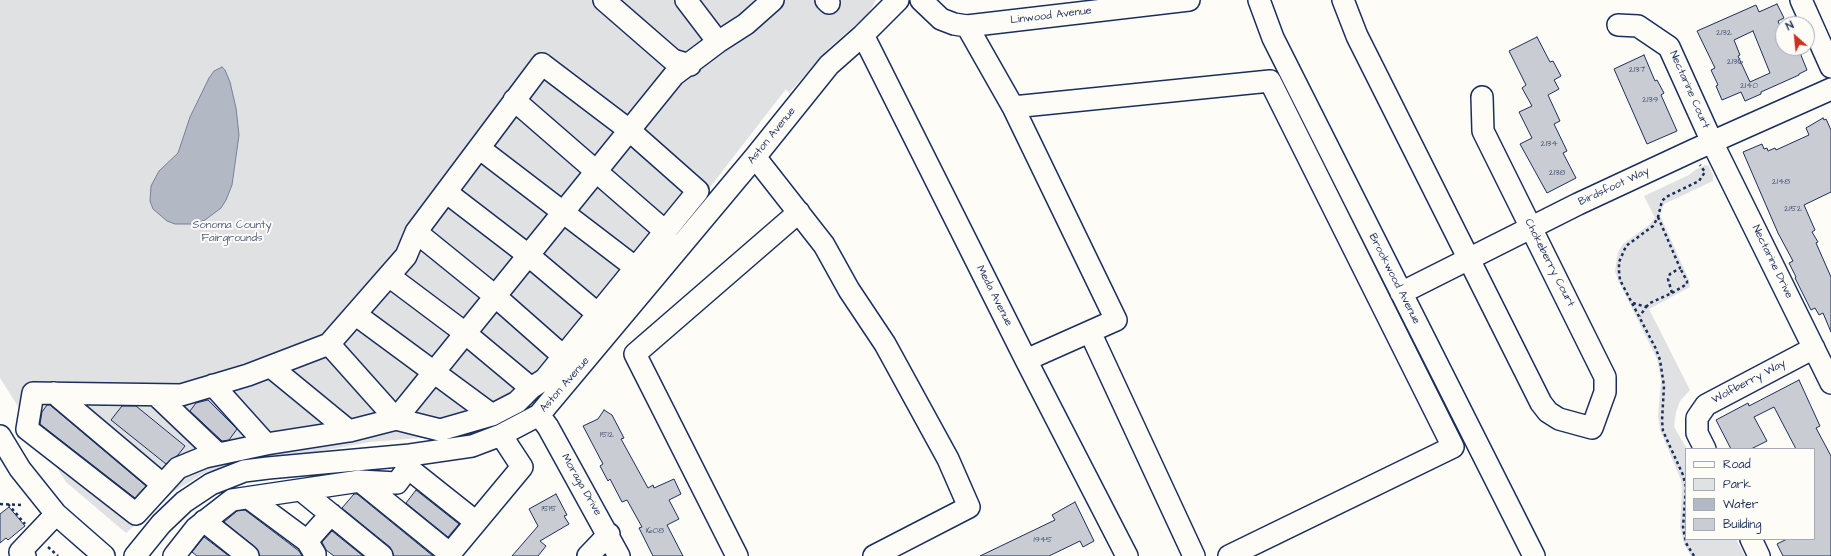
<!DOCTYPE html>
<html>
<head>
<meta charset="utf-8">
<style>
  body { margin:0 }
  #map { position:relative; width:1831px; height:556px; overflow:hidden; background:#fdfcf7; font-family:"Architects Daughter",sans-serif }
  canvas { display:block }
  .legend { position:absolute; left:1685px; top:448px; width:130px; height:92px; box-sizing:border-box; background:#fdfcf7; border:1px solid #a3aaba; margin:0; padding:5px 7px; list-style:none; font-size:12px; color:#1b2f5e }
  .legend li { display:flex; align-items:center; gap:8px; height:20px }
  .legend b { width:20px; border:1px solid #a3aaba }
  .north { position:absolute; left:1775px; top:16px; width:40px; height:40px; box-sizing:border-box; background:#fdfcf7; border:1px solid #a3aaba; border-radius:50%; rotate:333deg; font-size:11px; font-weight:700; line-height:16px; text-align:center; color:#1b2f5e }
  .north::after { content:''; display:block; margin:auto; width:14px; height:18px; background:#c8321e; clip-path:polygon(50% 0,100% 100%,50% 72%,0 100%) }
</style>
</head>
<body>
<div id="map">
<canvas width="1831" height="556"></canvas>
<ul class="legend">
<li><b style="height:5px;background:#fdfcf7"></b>Road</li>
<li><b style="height:11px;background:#e0e1e3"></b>Park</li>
<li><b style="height:11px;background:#b3b8c5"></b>Water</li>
<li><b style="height:11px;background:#c9ccd3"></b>Building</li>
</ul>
<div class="north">N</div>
</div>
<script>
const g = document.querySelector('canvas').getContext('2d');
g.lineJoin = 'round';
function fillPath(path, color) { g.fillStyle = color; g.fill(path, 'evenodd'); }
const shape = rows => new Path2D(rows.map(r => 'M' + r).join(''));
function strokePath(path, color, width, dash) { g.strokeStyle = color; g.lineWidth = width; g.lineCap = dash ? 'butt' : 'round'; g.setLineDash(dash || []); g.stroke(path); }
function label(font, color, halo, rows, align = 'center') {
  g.font = font + ' "Architects Daughter",sans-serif'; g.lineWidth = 4; g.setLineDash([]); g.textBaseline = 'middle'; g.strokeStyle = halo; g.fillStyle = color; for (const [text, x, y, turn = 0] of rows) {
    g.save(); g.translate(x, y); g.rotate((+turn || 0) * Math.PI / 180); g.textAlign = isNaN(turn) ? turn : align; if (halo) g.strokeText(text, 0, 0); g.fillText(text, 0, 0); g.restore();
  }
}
fillPath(shape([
  [0,0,876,0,868,14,829,48,789,93,786,89,621,302,542,400,495,425,432,437,370,442,206,472,173,492,126,533,66,482,0,378],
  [1705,165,1709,166,1713,175,1713,181,1664,204,1660,215,1689,280,1690,287,1649,309,1690,390,1680,401,1676,412,1674,427,1687,449,1686,449,1686,539,1736,539,1745,556,1691,556,1684,544,1680,527,1682,490,1681,480,1660,430,1658,416,1661,380,1657,359,1618,280,1615,271,1618,252,1623,244,1650,224,1655,218,1644,196,1689,175,1695,170]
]), '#e0e1e3');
const water = shape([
  [222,67,225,70,230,82,236,108,239,135,232,185,226,200,221,208,205,220,195,224,175,224,167,221,153,209,150,201,151,186,159,171,178,153,190,117,209,78,214,71,222,67]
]);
fillPath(water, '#b3b8c5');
strokePath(water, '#76819c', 1);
const building = shape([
  [1777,4,1784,18,1778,21,1783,33,1783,48,1798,48,1807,70,1799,74,1799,75,1761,92,1761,94,1745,101,1741,92,1722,100,1716,86,1718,85,1711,70,1715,68,1697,31,1756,5,1759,12,1777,4],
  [1753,31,1770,73,1750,82,1738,56,1740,55,1734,40,1753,31],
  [1537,37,1550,62,1553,61,1561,76,1554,80,1559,89,1548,95,1560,121,1554,124,1567,151,1563,153,1576,178,1547,193,1520,144,1532,138,1519,112,1532,106,1522,88,1526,85,1509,51,1537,37],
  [1644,55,1655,81,1657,80,1664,93,1661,95,1677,131,1647,144,1614,69,1644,55],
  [1823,118,1824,120,1826,119,1831,130,1831,192,1804,205,1815,230,1812,232,1818,242,1816,243,1831,277,1831,332,1823,313,1819,315,1815,308,1811,310,1795,278,1796,277,1789,263,1793,261,1778,233,1743,152,1762,144,1764,149,1767,148,1768,151,1775,148,1776,150,1809,135,1806,128,1823,118],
  [1799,380,1820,426,1816,428,1831,456,1831,556,1783,556,1777,544,1787,539,1814,539,1814,449,1796,449,1774,407,1754,417,1767,441,1751,449,1731,449,1716,420,1748,403,1749,406,1799,380],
  [208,400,237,429,229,440,222,441,190,411,196,403,208,400],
  [47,405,50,405,146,486,135,498,40,424,42,412,47,405],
  [122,406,136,406,185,446,178,455,166,464,111,420,122,406],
  [604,410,612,415,624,438,621,439,648,488,653,485,654,488,674,479,681,494,669,500,679,519,667,525,683,556,653,556,639,528,642,527,627,500,622,502,610,479,608,481,600,466,603,464,583,426,598,419,604,410],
  [416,490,459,524,448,537,406,503,416,490],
  [354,494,357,494,433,556,394,556,390,547,342,508,354,494],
  [556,494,567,515,564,516,569,524,540,541,546,546,538,556,512,556,538,526,529,509,556,494],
  [1075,502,1094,541,1083,547,1080,541,1049,556,980,556,1055,520,1052,515,1075,502],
  [9,507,25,526,8,540,6,538,0,543,0,514,9,507],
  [245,510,299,551,302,556,260,556,255,547,224,522,237,511,245,510],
  [332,531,363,556,334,556,326,550,322,542,332,531],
  [204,537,229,556,197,556,192,552,204,537]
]);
fillPath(building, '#c9ccd3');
strokePath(building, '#1b2f5e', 1);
const minor = shape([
  [604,0,673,60,690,65],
  [686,0,718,42],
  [826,0,829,3],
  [921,0,941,19,954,24,967,26,1189,0],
  [1259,0,1273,38,1534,556],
  [1343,0,1357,36,1541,403,1548,412,1559,419,1592,428,1605,392,1605,377,1483,131,1482,97],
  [1801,0,1831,67],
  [1618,25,1638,26,1669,47,1712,142,1831,383],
  [967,26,1013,107,1116,320,1026,360],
  [863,35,1026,360,1127,556],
  [542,64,629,130,698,191,545,379,531,388,517,402,492,415,440,430,396,419,349,431,266,444,205,457,178,468,136,514,27,429,33,393,181,395,248,375,329,344,406,256,416,232,542,64],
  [514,100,666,232],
  [1013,107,1270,81,1453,447,1229,556],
  [479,148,636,268],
  [755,157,824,245,849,290,885,344,948,459,969,507,874,556],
  [446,192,528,255,598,314],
  [416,232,495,296,563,356],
  [389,276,465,333,531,388],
  [1401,293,1578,204,1694,150,1831,89],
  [355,314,492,415],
  [1090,332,1194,556],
  [329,344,396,419],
  [271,367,349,431],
  [213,385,266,444],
  [54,393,162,484],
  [156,395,218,454],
  [539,415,548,427,619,556],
  [396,419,674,75,718,42,746,24,773,0],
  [0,436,20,469,56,514,104,556],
  [1705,449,1697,433,1697,418,1706,405,1814,348],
  [408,468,476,522],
  [360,481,450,554],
  [301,490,382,556],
  [249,498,307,541],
  [204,521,248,556],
  [1751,539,1759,556],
  [25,556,20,552,56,514],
  [135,556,161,524,184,502,211,484,244,471,268,468,410,455,472,446,501,435,539,415,755,157,829,65,863,35,898,0],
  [174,556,196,528,232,500,360,481,397,483,408,468,410,455],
  [314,556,315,554,307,541,331,514],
  [448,556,522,467,501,435],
  [588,556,609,534],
  [737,556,635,354,799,212]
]);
strokePath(minor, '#1b2f5e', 24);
strokePath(shape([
  [1672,293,1687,284,1687,281,1680,268],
  [1633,303,1646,307,1640,316],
  [1646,307,1650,303,1672,293,1668,279,1670,274,1680,268,1658,217],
  [0,504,21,505],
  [8,504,25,524],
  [48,547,58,556],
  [1694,556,1686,543,1683,527,1686,487,1683,475,1663,431,1662,421,1664,386,1660,360,1656,349,1620,280,1619,271,1619,262,1626,246,1653,226,1658,217,1662,201,1666,197,1699,181,1705,172,1700,165]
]), '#1b2f5e', 2.5, [3, 3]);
strokePath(minor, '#fdfcf7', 21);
label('9px', '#46567b', null, [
  ["2132",1724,33],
  ["2136",1735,62],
  ["2137",1637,70],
  ["2140",1749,86],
  ["2139",1650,100],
  ["2134",1549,144],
  ["2138",1557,173],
  ["2148",1781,182],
  ["2152",1793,209],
  ["1512",607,435],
  ["1515",549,509],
  ["1608",655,531],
  ["1945",1043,540]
]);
label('11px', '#1b2f5e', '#fdfcf7', [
  ["Linwood Avenue",1051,16,-7],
  ["Nectarine Court",1689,90,66],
  ["Aston Avenue",772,136,-51],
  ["Birdsfoot Way",1614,187,-25],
  ["Nectarine Drive",1772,262,64],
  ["Chokeberry Court",1549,263,63],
  ["Brookwood Avenue",1394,279,63],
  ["Meda Avenue",994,296,63],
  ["Wolfberry Way",1749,382,-28],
  ["Aston Avenue",565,385,-49],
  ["Moraga Drive",581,485,60]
]);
label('11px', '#4c5c7f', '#fdfcf7', [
  ["Sonoma County",232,226],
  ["Fairgrounds",232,239]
]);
</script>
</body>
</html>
